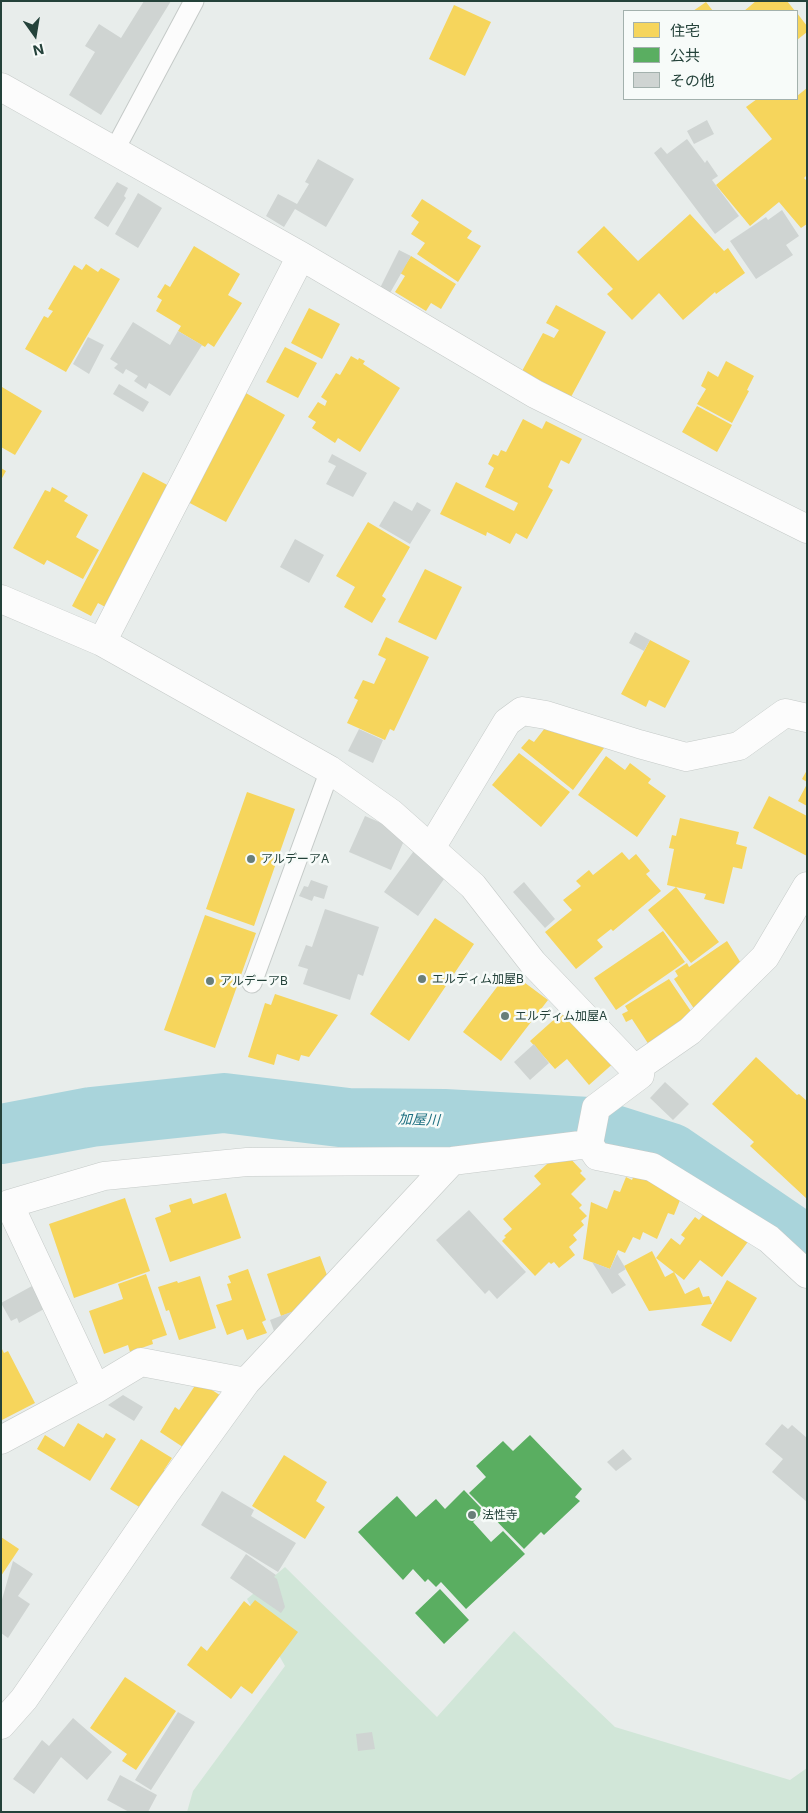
<!DOCTYPE html>
<html>
<head>
<meta charset="utf-8">
<style>
  body { margin:0 }
  #map { position:relative; width:808px; height:1813px; overflow:hidden; background:#e8edeb; font-family:Inter,"Noto Sans JP",sans-serif }
  canvas { display:block }
  .frame { position:absolute; inset:0; border:2px solid #24423a; pointer-events:none }
  .legend { position:absolute; left:623px; top:10px; width:175px; height:90px; box-sizing:border-box; background:#f7fbf9; border:1px solid #a3b1ad; margin:0; padding:6px 9px; list-style:none; font-size:15px; color:#24423a }
  .legend li { display:flex; align-items:center; gap:10px; height:25px }
  .legend b { width:25px; border:1px solid #a3b1ad }
  .north { position:absolute; left:10px; top:10px; width:50px; height:50px; -webkit-text-stroke:4px #f7fbf9; paint-order:stroke; rotate:167deg; font-size:14px; font-weight:700; line-height:20px; text-align:center; color:#24423a }
  .north::after { content:''; display:block; margin:auto; width:18px; height:22px; background:#24423a; clip-path:polygon(50% 0,100% 100%,50% 72%,0 100%) }
</style>
</head>
<body>
<div id="map">
<canvas width="808" height="1813"></canvas>
<div class="frame"></div>
<ul class="legend">
<li><b style="height:14px;background:#f6d55c"></b>住宅</li>
<li><b style="height:14px;background:#5aae61"></b>公共</li>
<li><b style="height:14px;background:#cfd4d2"></b>その他</li>
</ul>
<div class="north">N</div>
</div>
<script>
const g = document.querySelector('canvas').getContext('2d');
g.lineJoin = 'round';
function fillPath(path, color) { g.fillStyle = color; g.fill(path, 'evenodd'); }
const shape = rows => new Path2D(rows.map(r => 'M' + r).join(''));
function strokePath(path, color, width, dash) { g.strokeStyle = color; g.lineWidth = width; g.lineCap = dash ? 'butt' : 'round'; g.setLineDash(dash || []); g.stroke(path); }
function label(font, color, halo, rows, align = 'center') {
  g.font = font + ' Inter,"Noto Sans JP",sans-serif'; g.lineWidth = 5; g.setLineDash([]); g.textBaseline = 'middle'; g.strokeStyle = halo; g.fillStyle = color; for (const [text, x, y, turn = 0] of rows) {
    g.save(); g.translate(x, y); g.rotate((+turn || 0) * Math.PI / 180); g.textAlign = isNaN(turn) ? turn : align; if (halo) g.strokeText(text, 0, 0); g.fillText(text, 0, 0); g.restore();
  }
}
fillPath(shape([
  [285,1567,437,1717,514,1631,615,1727,790,1780,807,1768,807,1812,187,1812,193,1791,285,1666,247,1599]
]), '#d1e6d8');
fillPath(shape([
  [756,1,787,1,795,11,744,11],
  [706,2,713,11,693,11],
  [454,5,491,22,465,76,429,59],
  [797,13,807,26,807,32,797,40],
  [807,88,807,175,804,178,807,181,807,224,801,228,779,202,750,226,716,185,772,139,746,107,757,99,791,99,792,100,797,99,797,96],
  [422,199,472,231,467,238,481,246,458,282,417,254,425,243,411,234,419,222,411,216],
  [690,214,724,251,728,248,745,273,716,294,715,292,683,320,659,293,632,320,607,294,613,289,577,252,604,226,638,261],
  [194,246,240,274,228,295,242,303,214,347,208,343,205,347,178,331,181,326,156,311,162,300,157,297,165,284,170,287],
  [411,256,456,284,441,309,431,303,426,311,395,292,405,276,400,273],
  [86,264,98,272,101,268,120,279,66,372,25,349,44,316,48,318,53,311,48,309,74,265,82,270],
  [556,305,606,332,571,397,522,371,543,333,554,338,559,330,546,323],
  [309,308,340,324,322,359,291,343],
  [285,347,317,363,298,398,266,382],
  [351,356,358,360,359,358,365,361,363,364,400,388,360,452,338,438,335,443,312,428,316,422,308,417,318,402,325,406,327,401,321,397,336,373,340,375],
  [726,361,754,376,747,390,749,391,732,423,697,404,706,389,701,386,708,371,718,377],
  [2,387,42,411,15,455,1,447],
  [244,392,285,415,226,522,184,500],
  [697,406,732,425,717,452,682,432],
  [523,419,542,429,546,421,582,439,569,464,561,460,548,487,553,490,527,539,516,533,510,544,487,532,486,536,440,514,456,482,514,511,518,503,485,487,494,468,488,464,493,454,498,456,501,450,506,452],
  [1,468,6,471,1,480],
  [143,472,171,487,107,608,98,603,91,616,72,606],
  [52,487,68,496,64,501,88,515,76,537,99,550,83,579,47,560,44,565,13,548,45,490,50,492],
  [368,522,410,547,382,596,386,599,372,623,344,607,355,587,336,576],
  [425,569,462,587,436,640,398,622],
  [386,637,429,657,394,731,390,729,385,740,347,723,358,700,354,698,363,680,374,684,386,659,378,655],
  [650,640,690,661,665,708,649,700,646,707,621,694],
  [552,719,610,740,573,790,521,748,529,739,534,742],
  [519,753,570,792,541,827,492,785],
  [606,756,625,770,630,763,651,779,648,783,666,796,637,837,578,795],
  [807,770,807,782,802,779],
  [807,784,807,806,798,801],
  [247,792,295,809,254,926,206,909],
  [769,796,807,816,807,856,753,828],
  [680,818,739,832,736,844,747,847,742,869,733,867,724,904,704,899,706,894,667,885,674,849,669,848,672,835,676,836],
  [622,852,629,860,636,854,650,871,646,874,661,891,613,931,611,929,597,940,603,947,576,969,545,932,572,910,563,900,581,886,576,881,589,870,593,875],
  [676,887,719,942,691,963,648,910],
  [205,915,256,933,215,1048,164,1030],
  [435,918,474,944,409,1041,370,1014],
  [663,931,685,962,616,1010,594,978],
  [727,941,744,968,701,1019,674,979,678,976,675,971,687,963,689,967],
  [509,971,548,1000,501,1061,463,1032],
  [669,979,699,1023,649,1045,632,1019,626,1022,622,1014,628,1011,625,1006],
  [275,994,338,1015,309,1057,301,1055,299,1061,277,1054,274,1065,248,1057,265,1003,271,1005],
  [568,1007,616,1061,589,1085,567,1059,555,1069,530,1041],
  [756,1057,797,1095,799,1094,807,1101,807,1199,750,1146,754,1142,712,1104],
  [559,1153,568,1156,582,1171,580,1173,586,1179,571,1194,582,1205,579,1208,587,1216,581,1221,584,1225,573,1235,577,1240,569,1247,575,1255,559,1268,554,1262,551,1264,549,1262,535,1276,502,1241,506,1237,504,1236,512,1229,503,1219,541,1184,534,1176],
  [634,1175,689,1178,674,1215,668,1213,657,1239,643,1232,640,1240,633,1237,625,1253,618,1250,610,1269,583,1259,591,1202,607,1209,614,1190,620,1192,626,1177,632,1180],
  [226,1193,241,1238,170,1262,155,1218,171,1212,169,1205,191,1198,193,1204],
  [125,1198,150,1271,74,1298,49,1224],
  [716,1198,758,1228,722,1277,700,1260,684,1280,656,1258,671,1238,680,1245,685,1238,681,1235,695,1217,699,1220],
  [652,1251,665,1277,674,1272,685,1294,699,1287,703,1297,709,1296,712,1304,649,1311,624,1266],
  [320,1256,335,1297,281,1316,267,1274],
  [248,1269,266,1320,262,1322,267,1333,247,1340,243,1329,227,1335,216,1305,232,1300,227,1284,231,1283,228,1276],
  [146,1274,167,1335,152,1340,153,1344,130,1352,128,1345,104,1354,89,1311,123,1299,118,1284],
  [200,1276,216,1328,179,1340,169,1310,166,1311,158,1287,177,1281,178,1283],
  [727,1280,757,1298,731,1342,701,1325],
  [1,1347,4,1353,8,1351,35,1403,2,1420],
  [198,1381,229,1401,198,1457,160,1432,175,1407,179,1410],
  [78,1423,103,1438,106,1433,116,1439,90,1481,37,1449,45,1435,64,1447],
  [141,1439,172,1458,164,1470,178,1479,154,1516,110,1489],
  [284,1455,327,1482,316,1501,325,1507,305,1539,252,1506],
  [1,1537,19,1549,1,1576],
  [255,1600,298,1632,252,1694,241,1686,231,1699,187,1665,201,1646,207,1651,244,1601,250,1606],
  [125,1677,176,1711,136,1770,122,1761,127,1754,90,1728]
]), '#f6d55c');
fillPath(shape([
  [530,1435,582,1489,575,1497,580,1501,544,1535,541,1532,524,1549,469,1493,486,1477,476,1466,503,1441,513,1451],
  [464,1490,484,1511,473,1522,491,1542,503,1531,525,1554,466,1609,441,1582,436,1587,428,1579,425,1582,413,1569,403,1580,358,1532,397,1496,416,1517,436,1499,445,1509],
  [440,1589,469,1620,444,1644,415,1613]
]), '#5aae61');
strokePath(shape([
  [1,1134,91,1117,224,1103,348,1118,444,1119,589,1127,671,1153,807,1246]
]), '#a9d4db', 60);
fillPath(shape([
  [144,1,171,1,101,115,69,95,95,52,85,46,99,24,121,38],
  [707,120,714,134,694,144,687,131],
  [687,139,705,163,707,160,718,176,712,180,739,216,715,234,654,153,661,147,667,154],
  [318,159,354,179,326,227,295,209,284,227,266,216,278,194,297,204,309,184,305,182],
  [117,182,128,188,124,196,126,198,108,227,94,218],
  [138,193,162,208,138,248,115,234],
  [782,210,799,236,786,245,793,255,756,279,730,241,766,217,768,220],
  [399,250,411,256,390,293,380,288],
  [133,322,170,345,178,331,202,345,170,396,149,383,146,389,134,381,138,376,126,369,123,374,114,368,118,364,110,359],
  [88,337,104,345,89,374,73,364],
  [119,384,149,402,143,412,113,394],
  [332,454,367,473,353,497,326,484,336,466,328,462],
  [394,501,412,511,417,502,431,510,410,544,379,526],
  [295,539,324,555,309,583,280,567],
  [635,632,650,640,644,651,629,643],
  [359,729,383,740,373,763,348,751],
  [365,816,407,834,391,870,349,852],
  [416,848,449,872,418,916,384,892],
  [311,880,328,886,324,899,314,896,312,901,299,896,304,886,308,887],
  [524,882,555,919,545,928,513,892],
  [325,909,379,927,363,976,358,974,350,1000,303,984,308,969,298,966,306,945,312,947],
  [534,1044,549,1063,530,1080,514,1062],
  [665,1082,689,1104,673,1120,650,1098],
  [469,1210,526,1272,497,1299,489,1290,485,1294,436,1240],
  [617,1254,626,1269,618,1274,626,1285,612,1294,592,1262,610,1269],
  [32,1286,44,1309,19,1323,17,1318,11,1321,1,1303],
  [291,1312,300,1337,279,1345,270,1320],
  [123,1395,143,1407,134,1421,108,1405],
  [782,1424,788,1429,792,1425,807,1438,807,1502,772,1472,783,1459,765,1444],
  [623,1449,632,1459,616,1471,607,1462],
  [222,1491,254,1510,251,1516,296,1543,278,1572,201,1525],
  [246,1554,276,1575,274,1577,277,1579,285,1607,281,1613,230,1578],
  [13,1561,33,1574,18,1596,30,1604,8,1638,1,1633,1,1603],
  [178,1712,195,1722,151,1790,135,1780],
  [73,1718,112,1752,87,1780,61,1757,34,1794,13,1779,42,1740,49,1746],
  [372,1732,375,1749,358,1751,356,1734],
  [120,1775,157,1795,148,1812,129,1812,107,1800]
]), '#cfd4d2');
const service = shape([
  [114,151,194,1],
  [252,983,330,770]
]);
const minor = shape([
  [1,87,301,256,535,394,807,529],
  [1,599,102,642,330,770,391,813,473,886,533,963,640,1075],
  [102,642,301,256],
  [431,848,507,722,522,711,546,715,639,744,686,757,739,746,785,713,807,718],
  [807,886,765,957,690,1031,641,1065,640,1075,596,1108,589,1144,597,1156,652,1167,769,1239,807,1274],
  [9,1204,96,1389],
  [1,1208,9,1204,104,1176,247,1162,452,1161,589,1144],
  [1,1440,96,1389,141,1362,246,1382],
  [1,1725,24,1699,165,1494,246,1382,452,1161]
]);
strokePath(service, '#c5cac8', 21);
strokePath(minor, '#c5cac8', 29);
strokePath(service, '#fcfcfc', 19);
strokePath(minor, '#fcfcfc', 28);
for (const [x, y, r, color] of [
  [251,859,5,"#697e78"],
  [422,979,5,"#697e78"],
  [210,981,5,"#697e78"],
  [505,1016,5,"#697e78"],
  [472,1515,5,"#697e78"]
]) { const dot = new Path2D(); dot.arc(x, y, r, 0, 2 * Math.PI); g.fillStyle = color; g.fill(dot); strokePath(dot, '#f7fbf9', 2); }
label('12px', '#24423a', '#f7fbf9', [
  ["アルデーアA",261,859],
  ["エルディム加屋B",432,979],
  ["アルデーアB",220,981],
  ["エルディム加屋A",515,1016],
  ["法性寺",482,1515]
], 'left');
label('italic 14px', '#1c6f80', '#f7fbf9', [
  ["加屋川",419,1120,2]
]);
</script>
</body>
</html>
